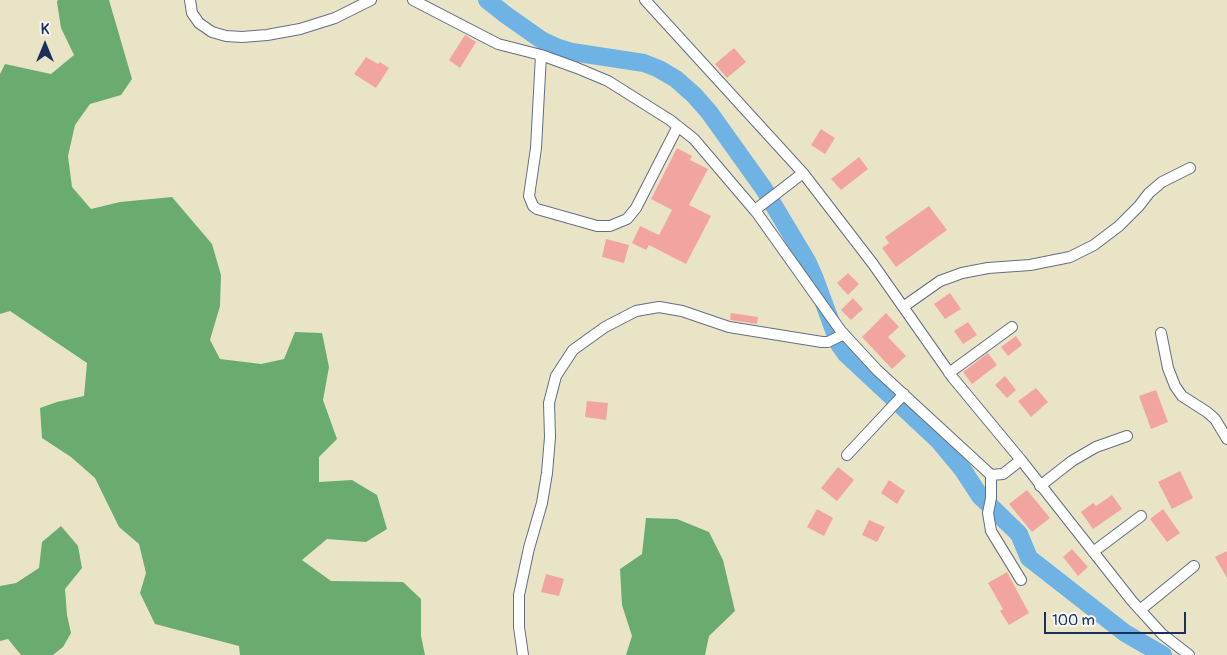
<!DOCTYPE html>
<html>
<head>
<meta charset="utf-8">
<style>
  body { margin:0 }
  #map { position:relative; width:1227px; height:655px; overflow:hidden; background:#eae4c7; font-family:Pangolin,sans-serif }
  canvas { display:block }
  .north { position:absolute; left:20px; top:20px; width:50px; height:50px; -webkit-text-stroke:4px #f6f6f2; paint-order:stroke; rotate:0deg; font-size:14px; font-weight:700; line-height:20px; text-align:center; color:#1b2f5e }
  .north::after { content:''; display:block; margin:auto; width:18px; height:22px; background:#1b2f5e; clip-path:polygon(50% 0,100% 100%,50% 72%,0 100%) }
  .scale { position:absolute; left:1044px; top:612px; width:142px; height:22px; box-sizing:border-box; border:2px solid #1b2f5e; border-top:0; padding-left:6px; font-size:15px; line-height:18px; white-space:nowrap; color:#1b2f5e; -webkit-text-stroke:4px #f6f6f2; paint-order:stroke }
</style>
</head>
<body>
<div id="map">
<canvas width="1227" height="655"></canvas>
<div class="north">K</div>
<div class="scale">100 m</div>
</div>
<script>
const g = document.querySelector('canvas').getContext('2d');
g.lineJoin = 'round';
function fillPath(path, color) { g.fillStyle = color; g.fill(path, 'evenodd'); }
const shape = rows => new Path2D(rows.map(r => 'M' + r).join(''));
function strokePath(path, color, width, dash) { g.strokeStyle = color; g.lineWidth = width; g.lineCap = dash ? 'butt' : 'round'; g.setLineDash(dash || []); g.stroke(path); }
fillPath(shape([
  [58,0,109,0,132,79,121,95,90,104,75,125,68,156,72,187,91,209,120,202,172,197,212,244,221,275,220,306,210,340,220,359,261,364,284,359,295,332,322,333,329,367,323,400,337,439,319,457,319,482,352,480,377,495,387,529,366,542,327,539,302,560,331,581,403,582,421,599,421,636,425,655,240,655,239,646,155,624,140,593,146,573,139,544,119,527,95,478,71,457,42,438,40,408,57,402,84,396,87,363,10,311,0,314,0,74,5,64,51,74,74,55,61,28,57,2],
  [646,518,677,519,709,532,723,560,735,611,709,636,705,655,626,655,632,636,622,605,620,569,642,554],
  [61,526,78,546,82,568,65,589,67,615,71,633,63,647,53,655,21,655,8,639,0,641,0,586,16,583,39,568,42,542]
]), '#6aac6f');
strokePath(shape([
  [487,0,506,15,543,41,556,47,572,52,644,63,659,69,676,79,694,95,709,112,764,189,807,261,815,279,839,344,846,354,939,441,963,470,980,496,1019,534,1029,558,1125,633,1163,655]
]), '#6eb3e4', 18);
fillPath(shape([
  [465,35,476,42,460,68,449,60],
  [734,48,746,62,727,78,715,64],
  [366,57,378,64,380,62,389,68,376,88,354,74],
  [821,129,835,138,825,154,811,145],
  [677,148,692,156,690,160,708,169,689,205,711,216,686,264,649,245,646,250,632,243,640,226,659,235,672,210,651,199],
  [859,157,868,169,841,190,831,179],
  [929,206,947,230,896,267,882,248,889,243,885,237],
  [606,239,629,245,624,263,602,257],
  [848,273,859,284,848,295,837,283],
  [950,293,961,309,945,319,934,304],
  [853,298,863,309,851,320,841,310],
  [731,313,758,317,757,324,730,320],
  [886,313,899,327,888,337,906,356,892,369,862,337],
  [968,322,977,335,963,344,954,331],
  [1016,336,1022,345,1008,356,1001,347],
  [988,353,997,365,972,384,963,372],
  [1005,376,1016,390,1007,398,995,385],
  [1036,388,1048,402,1031,417,1018,401],
  [1156,390,1168,422,1151,429,1139,396],
  [587,401,608,403,606,420,585,417],
  [838,467,854,480,837,501,821,488],
  [1180,471,1193,498,1172,509,1158,482],
  [889,480,905,491,897,504,881,493],
  [1027,490,1050,518,1032,532,1009,504],
  [1112,495,1122,509,1093,529,1081,512,1093,503,1096,506],
  [817,509,833,518,824,536,807,527],
  [1163,509,1180,533,1167,542,1150,519],
  [869,520,885,527,877,542,862,535],
  [1072,549,1088,567,1078,576,1063,557],
  [1227,551,1227,578,1215,557],
  [1007,572,1029,613,1009,625,1000,611,1003,609,988,583],
  [546,574,564,579,559,596,541,592]
]), '#f2a5a0');
const minor = shape([
  [190,0,192,13,199,23,212,32,226,36,242,37,267,35,300,29,335,18,371,0],
  [413,0,498,44,541,55,577,68,608,81,670,120,694,139,757,213,841,331,877,370,991,475,1003,474,1021,460],
  [645,0,803,173,873,264,953,378,1021,460,1132,601,1162,634,1189,655],
  [541,55,536,148,529,196,533,206,537,209,597,226,610,226,627,219,636,208,678,126],
  [755,210,803,173],
  [903,307,940,281,962,273,988,268,1030,265,1070,257,1094,245,1119,226,1139,206,1149,193,1162,182,1190,168],
  [1161,333,1168,368,1175,386,1182,396,1207,412,1215,419,1227,439],
  [949,373,1012,327],
  [847,455,904,394],
  [991,475,991,498,988,513,991,531,1021,580],
  [1040,486,1072,461,1096,447,1127,436],
  [1093,552,1141,516],
  [1140,610,1194,566],
  [523,655,519,627,519,595,529,548,542,503,547,473,550,437,549,403,556,376,573,350,605,327,636,311,659,307,682,311,729,327,822,342,828,342,844,334]
]);
strokePath(minor, '#636e83', 12);
strokePath(minor, '#fff', 10);
</script>
</body>
</html>
